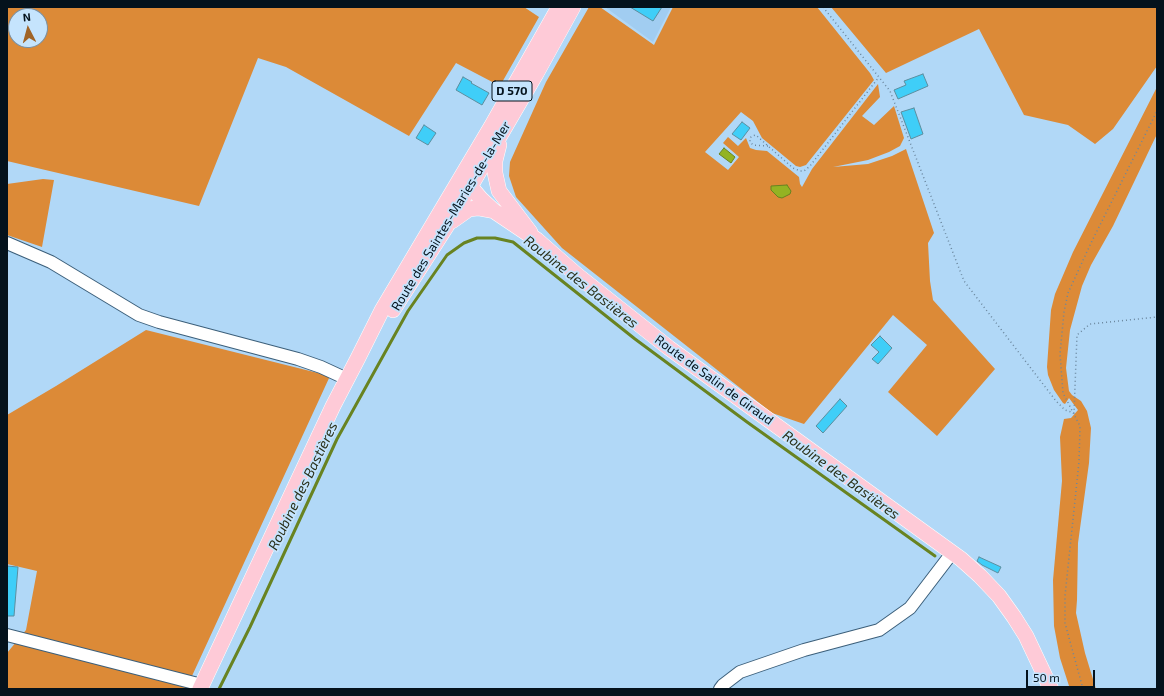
<!DOCTYPE html>
<html>
<head>
<meta charset="utf-8">
<style>
  body { margin:0 }
  #map { position:relative; width:1164px; height:696px; overflow:hidden; background:#b1d8f7; font-family:"Exo 2",sans-serif }
  canvas { display:block }
  .frame { position:absolute; inset:0; border:8px solid #04121c; pointer-events:none }
  .north { position:absolute; left:8px; top:8px; width:40px; height:40px; box-sizing:border-box; background:#c5e4fd; border:1px solid #7890a3; border-radius:50%; rotate:354deg; font-size:11px; font-weight:700; line-height:16px; text-align:center; color:#04121c }
  .north::after { content:''; display:block; margin:auto; width:14px; height:18px; background:#a06427; clip-path:polygon(50% 0,100% 100%,50% 72%,0 100%) }
  .scale { position:absolute; left:1026px; top:670px; width:69px; height:18px; box-sizing:border-box; border:2px solid #04121c; border-top:0; padding-left:5px; font-size:12px; line-height:14px; white-space:nowrap; color:#04121c; -webkit-text-stroke:3px #c5e4fd; paint-order:stroke }
</style>
</head>
<body>
<div id="map">
<canvas width="1164" height="696"></canvas>
<div class="frame"></div>
<div class="north">N</div>
<div class="scale">50 m</div>
</div>
<script>
const g = document.querySelector('canvas').getContext('2d');
g.lineJoin = 'round';
function fillPath(path, color) { g.fillStyle = color; g.fill(path, 'evenodd'); }
const shape = rows => new Path2D(rows.map(r => 'M' + r).join(''));
function strokePath(path, color, width, dash) { g.strokeStyle = color; g.lineWidth = width; g.lineCap = dash ? 'butt' : 'round'; g.setLineDash(dash || []); g.stroke(path); }
function label(font, color, halo, rows, align = 'center') {
  g.font = font + ' "Exo 2",sans-serif'; g.lineWidth = 3.5; g.setLineDash([]); g.textBaseline = 'middle'; g.strokeStyle = halo; g.fillStyle = color; for (const [text, x, y, turn = 0] of rows) {
    g.save(); g.translate(x, y); g.rotate((+turn || 0) * Math.PI / 180); g.textAlign = isNaN(turn) ? turn : align; if (halo) g.strokeText(text, 0, 0); g.fillText(text, 0, 0); g.restore();
  }
}
fillPath(shape([
  [605,7,671,7,653,42]
]), '#a1cdf1');
fillPath(shape([
  [7,7,524,7,539,17,500,86,456,63,409,136,286,67,258,58,199,206,7,161],
  [16,16,40,16,40,40,16,40],
  [589,7,600,7,654,45,673,7,817,7,870,73,874,80,806,165,800,167,796,166,762,138,753,121,741,112,705,152,728,170,739,157,723,143,728,137,738,146,746,138,750,148,756,150,767,151,799,177,800,184,802,187,812,169,878,84,880,97,862,116,874,125,894,106,904,138,900,146,889,152,868,160,833,167,868,164,892,156,906,149,934,233,928,243,930,281,933,300,995,369,937,436,888,392,927,345,893,315,804,424,772,413,562,248,516,197,509,176,510,162,546,82],
  [831,7,1157,7,1157,66,1113,129,1095,144,1068,125,1024,115,979,29,886,73],
  [1157,87,1157,134,1113,226,1091,265,1082,286,1070,330,1066,368,1069,391,1072,395,1081,401,1087,411,1091,428,1089,463,1078,543,1077,600,1076,613,1085,653,1096,689,1070,689,1060,658,1054,626,1053,580,1062,481,1060,437,1064,419,1071,418,1078,410,1069,398,1065,404,1063,403,1054,390,1048,375,1047,367,1051,310,1055,294,1073,252],
  [43,179,54,180,42,247,7,235,7,184],
  [146,330,330,376,186,689,7,689,7,653,26,630,37,571,7,564,7,415,56,386]
]), '#dc8a37');
const water = shape([
  [724,148,735,157,731,163,719,154,724,148],
  [787,185,791,191,790,194,782,198,778,197,771,190,771,186,787,185]
]);
fillPath(water, '#93b323');
strokePath(water, '#688321', 1);
strokePath(shape([
  [219,689,250,627,337,439,408,311,447,255,464,243,477,238,495,238,513,242,635,339,747,422,935,556]
]), '#688321', 3);
const building = shape([
  [630,7,662,7,653,21,630,7],
  [923,74,928,86,898,99,894,90,906,85,904,81,923,74],
  [463,77,472,82,471,83,489,93,482,105,456,90,463,77],
  [914,108,923,134,911,139,901,112,914,108],
  [742,122,750,128,741,140,732,134,742,122],
  [424,125,436,133,428,145,416,138,424,125],
  [880,336,892,348,878,364,872,359,879,352,871,345,880,336],
  [840,399,847,406,823,433,816,426,840,399],
  [979,557,1001,567,998,573,982,565,977,561,979,557],
  [7,566,18,567,14,616,7,616,7,566]
]);
fillPath(building, '#3fcef8');
strokePath(building, '#5c8e9f', 1);
const minor = shape([
  [7,243,51,262,139,315,159,322,298,359,321,367,347,379],
  [7,635,202,685],
  [720,689,723,685,740,672,804,650,879,630,910,608,952,553]
]);
const major = shape([
  [499,145,495,161,495,173,499,191,530,232],
  [463,174,470,186,481,199,494,211,537,240,577,275,669,348,961,559,980,576,999,596,1014,617,1026,636,1051,689],
  [452,221,469,209,478,208,494,211],
  [393,310,448,224,476,177,536,74,573,7],
  [200,689,333,406,358,358,382,310,492,125,559,7]
]);
strokePath(minor, '#3c5f7a', 14);
strokePath(major, '#fff', 16);
strokePath(shape([
  [823,7,890,91,964,281,1056,401,1065,410,1074,413,1077,335,1090,324,1157,317],
  [768,146,753,145,750,142,750,138,752,136,756,135,768,146,793,168,800,171,804,171,810,166,879,77],
  [1083,689,1065,623,1065,596,1079,462,1080,426,1063,393,1060,354,1064,312,1068,293,1091,243,1157,111]
]), '#6b879e', 1.5, [1, 3]);
strokePath(minor, '#fff', 12);
strokePath(major, '#fecad7', 15);
for (const [x, y, w] of [
  [512,91,40]
]) { const box = new Path2D(); box.roundRect(x - w / 2, y - 10, w, 20, 3); g.fillStyle = '#c5e4fd'; g.fill(box); strokePath(box, '#04121c', 1); }
label('bold 12px', '#04121c', null, [
  ["D 570",512,91]
]);
label('13px', '#04121c', '#c5e4fd', [
  ["Route des Saintes-Maries-de-la-Mer",451,216,-59],
  ["Route de Salin de Giraud",714,380,36]
]);
label('italic 14px', '#2a301a', '#c5e4fd', [
  ["Roubine des Bastières",581,282,38],
  ["Roubine des Bastières",841,475,36],
  ["Roubine des Bastières",303,486,-64]
]);
</script>
</body>
</html>
